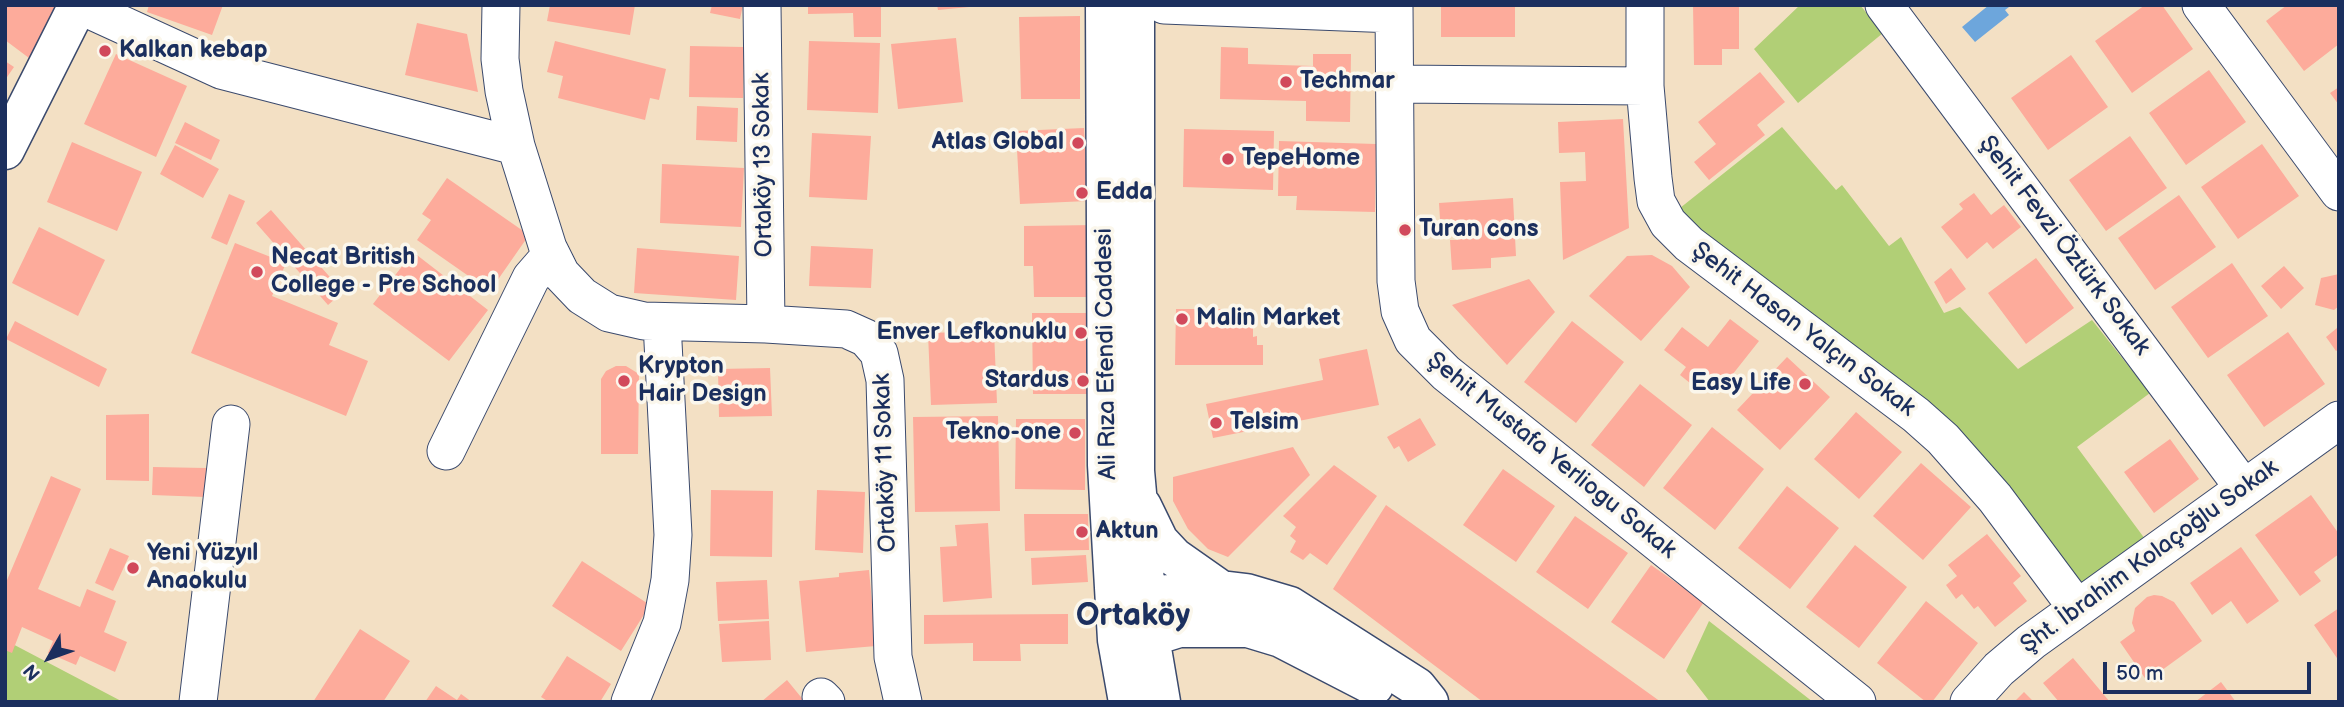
<!DOCTYPE html>
<html>
<head>
<meta charset="utf-8">
<style>
  body { margin:0 }
  #map { position:relative; width:2344px; height:707px; overflow:hidden; background:#f3e0c4; font-family:"Balsamiq Sans",sans-serif }
  canvas { display:block }
  .frame { position:absolute; inset:0; border:7px solid #1b2f5e; pointer-events:none }
  .north { position:absolute; left:14px; top:623px; width:70px; height:70px; -webkit-text-stroke:5px #fbf7ec; paint-order:stroke; rotate:230deg; font-size:19px; font-weight:700; line-height:28px; text-align:center; color:#1b2f5e }
  .north::after { content:''; display:block; margin:auto; width:24px; height:32px; background:#1b2f5e; clip-path:polygon(50% 0,100% 100%,50% 72%,0 100%) }
  .scale { position:absolute; left:2103px; top:662px; width:208px; height:32px; box-sizing:border-box; border:4px solid #1b2f5e; border-top:0; padding-left:9px; font-size:21px; line-height:24px; white-space:nowrap; color:#1b2f5e; -webkit-text-stroke:5px #fbf7ec; paint-order:stroke }
</style>
</head>
<body>
<div id="map">
<canvas width="2344" height="707"></canvas>
<div class="frame"></div>
<div class="north">N</div>
<div class="scale">50 m</div>
</div>
<script>
const g = document.querySelector('canvas').getContext('2d');
g.lineJoin = 'round';
function fillPath(path, color) { g.fillStyle = color; g.fill(path, 'evenodd'); }
const shape = rows => new Path2D(rows.map(r => 'M' + r).join(''));
function strokePath(path, color, width, dash) { g.strokeStyle = color; g.lineWidth = width; g.lineCap = dash ? 'butt' : 'round'; g.setLineDash(dash || []); g.stroke(path); }
function label(font, color, halo, rows, align = 'center') {
  g.font = font + ' "Balsamiq Sans",sans-serif'; g.lineWidth = 7; g.setLineDash([]); g.textBaseline = 'middle'; g.strokeStyle = halo; g.fillStyle = color; for (const [text, x, y, turn = 0] of rows) {
    g.save(); g.translate(x, y); g.rotate((+turn || 0) * Math.PI / 180); g.textAlign = isNaN(turn) ? turn : align; if (halo) g.strokeText(text, 0, 0); g.fillText(text, 0, 0); g.restore();
  }
}
fillPath(shape([
  [1800,5,1860,5,1883,33,1798,103,1754,49],
  [1782,127,1836,190,1842,185,1889,246,1901,237,1944,313,1960,307,2018,369,2092,320,2150,393,2077,447,2145,539,2081,587,1702,241,1680,208],
  [1709,621,1813,702,1710,702,1686,671],
  [5,640,123,702,5,702]
]), '#b1cf76');
fillPath(shape([
  [1989,5,2008,5,2009,7,2005,10,2009,15,1975,42,1962,27]
]), '#6da6dc');
fillPath(shape([
  [5,5,57,5,29,58,5,40],
  [149,5,223,5,212,35,147,12],
  [550,5,635,5,630,35,547,21],
  [712,5,743,5,740,19,710,13],
  [808,5,881,5,881,37,854,37,853,13,808,14],
  [937,5,968,5,969,7,938,10],
  [1441,5,1515,5,1515,37,1441,37],
  [1693,5,1739,5,1739,49,1722,49,1722,65,1694,65],
  [2145,5,2162,5,2193,49,2132,93,2095,41],
  [2287,5,2339,5,2339,44,2304,71,2266,21],
  [1080,16,1080,99,1021,99,1019,17],
  [417,23,467,34,478,92,405,75],
  [956,38,963,102,898,109,891,44],
  [555,41,666,69,659,100,650,98,645,120,558,98,563,76,547,72],
  [809,41,880,43,878,113,807,110],
  [690,46,744,47,743,98,689,97],
  [1221,47,1248,48,1248,64,1313,66,1313,54,1351,54,1350,122,1306,121,1306,101,1220,99],
  [116,54,187,86,156,157,84,124],
  [2071,55,2108,107,2048,150,2011,98],
  [5,61,14,67,5,80],
  [2209,70,2246,122,2186,165,2149,113],
  [1760,72,1785,102,1757,125,1765,135,1709,180,1694,162,1716,144,1698,122],
  [2339,87,2339,105,2330,93],
  [697,106,738,108,737,142,696,140],
  [1623,119,1629,228,1563,260,1560,182,1586,181,1585,152,1559,153,1558,122],
  [185,122,220,140,211,160,175,143],
  [1084,128,1088,201,1020,204,1016,131],
  [1184,129,1274,131,1273,190,1183,187],
  [812,133,871,136,867,200,809,197],
  [2130,136,2167,188,2106,231,2069,180],
  [1279,141,1376,144,1375,212,1296,210,1297,196,1278,196],
  [72,142,142,172,117,231,47,202],
  [2262,144,2299,196,2238,239,2201,187],
  [175,145,219,169,203,198,160,174],
  [662,164,744,168,741,227,660,223],
  [447,178,529,235,490,291,417,240,431,220,422,214],
  [1974,193,1991,215,2004,205,2021,227,1993,249,1987,242,1967,259,1941,227,1963,209,1959,204],
  [229,194,245,201,227,245,211,238],
  [2179,195,2216,247,2155,290,2118,238],
  [1513,198,1516,256,1491,258,1491,268,1452,270,1450,240,1458,240,1452,219,1440,219,1439,203],
  [271,210,343,292,328,305,256,223],
  [1095,225,1096,297,1034,297,1033,266,1024,266,1024,226],
  [39,227,105,260,78,316,12,283],
  [235,243,286,263,272,296,338,323,329,345,368,361,346,416,191,353],
  [811,246,873,249,871,288,809,286],
  [637,248,739,256,736,300,634,293],
  [413,252,488,310,449,361,373,304],
  [1652,255,1672,266,1690,287,1641,341,1589,296,1627,256],
  [2036,258,2074,308,2026,344,1988,293],
  [2232,263,2268,316,2208,358,2171,307],
  [2284,266,2304,288,2281,309,2261,286],
  [1951,268,1966,289,1946,304,1934,282],
  [2339,274,2339,306,2334,310,2315,305,2321,278],
  [1529,279,1555,312,1507,365,1452,305],
  [1176,309,1253,309,1253,337,1257,336,1257,345,1263,345,1263,365,1175,365],
  [1032,313,1091,313,1092,394,1033,394],
  [1730,319,1759,341,1721,389,1709,379,1700,391,1680,375,1686,367,1664,350,1682,327,1708,347],
  [15,321,107,369,99,387,6,339],
  [1572,321,1624,362,1576,423,1524,382],
  [2337,328,2339,349,2336,351,2326,337],
  [994,331,997,403,931,405,928,333],
  [2288,332,2325,384,2264,427,2227,375],
  [1367,349,1379,405,1213,438,1206,404,1323,380,1319,359],
  [1787,357,1830,397,1780,450,1737,410],
  [616,366,626,366,639,374,638,454,601,454,601,379,606,371],
  [770,368,772,416,719,417,718,369],
  [1640,384,1692,425,1644,487,1591,445],
  [1856,412,1902,452,1859,499,1814,459],
  [149,414,149,481,106,480,106,415],
  [998,416,1000,511,915,512,913,417],
  [1420,418,1436,445,1408,462,1399,446,1394,449,1387,437],
  [1016,419,1085,419,1085,490,1015,489],
  [1712,427,1764,469,1715,530,1663,488],
  [2170,439,2199,479,2154,513,2124,472],
  [1293,447,1310,475,1228,557,1208,549,1188,529,1173,501,1173,477],
  [1921,463,1971,507,1923,560,1873,516],
  [1334,465,1377,496,1327,565,1310,553,1303,560,1290,552,1296,541,1290,536,1296,527,1283,516],
  [153,467,206,468,205,497,152,495],
  [1503,469,1555,506,1516,562,1463,525],
  [51,476,81,489,38,589,80,607,87,589,116,601,104,632,127,642,115,672,80,656,76,665,48,653,53,641,22,627,12,653,5,650,5,585],
  [1787,486,1839,528,1790,589,1738,548],
  [711,490,773,491,772,557,710,556],
  [817,490,865,492,863,553,815,550],
  [2311,495,2339,534,2339,554,2314,572,2321,581,2300,596,2255,535],
  [1386,505,1661,702,1483,702,1333,589],
  [1024,514,1088,514,1089,550,1025,551],
  [1575,516,1628,553,1588,609,1536,572],
  [988,523,992,598,943,602,940,547,957,546,955,525],
  [1987,534,2021,576,2013,583,2027,601,1995,627,1978,606,1974,609,1962,594,1956,599,1946,585,1957,576,1948,565],
  [1855,545,1907,587,1859,648,1806,607],
  [2241,547,2279,601,2247,624,2231,601,2212,615,2190,583],
  [110,548,129,556,113,591,95,583],
  [1086,555,1088,582,1032,585,1031,558],
  [582,561,650,605,621,651,552,606],
  [1651,565,1704,602,1664,659,1611,622],
  [869,570,876,646,806,652,799,581,839,577,839,573],
  [767,580,769,619,718,621,716,582],
  [2154,595,2162,596,2174,602,2202,641,2147,681,2120,642,2135,631,2132,623,2135,608,2147,597],
  [1926,601,1978,643,1932,702,1926,702,1877,663],
  [2339,608,2339,661,2314,625],
  [1068,614,1068,644,1020,644,1021,661,973,661,973,643,924,644,924,615],
  [769,621,771,660,722,662,719,624],
  [360,629,410,661,383,702,313,702],
  [567,656,611,684,600,702,549,702,541,697],
  [2073,658,2110,702,2059,702,2043,683],
  [787,680,805,702,761,702],
  [2221,682,2236,702,2195,702],
  [436,686,457,700,461,694,472,702,425,702],
  [2024,692,2034,702,2014,702]
]), '#fdab9b');
const minor = shape([
  [79,5,221,70,516,146],
  [501,5,500,59,504,91,516,146,548,248,561,274,582,296,609,313,644,321,766,324,846,329,866,338,879,353,885,380,893,657,903,702],
  [762,5,766,324],
  [1164,5,1394,14],
  [1394,5,1396,281,1400,311,1413,340,1446,373,1857,702],
  [1645,5,1645,86,1653,178,1656,201,1668,223,1689,244,1916,415,1943,439,1995,498,2077,608],
  [1884,5,2243,487],
  [2201,5,2339,192],
  [1394,84,1645,86],
  [446,451,531,278,551,255],
  [821,697,826,702],
  [198,702,231,424],
  [630,702,662,623,670,580,673,535,662,323],
  [1969,702,1999,669,2031,642,2339,420]
]);
const major = shape([
  [1105,5,1107,465,1117,640,1128,702],
  [1135,5,1135,471,1150,637,1161,702],
  [5,150,78,5],
  [1142,506,1159,541,1174,557,1221,590],
  [1119,601,1175,593,1221,590,1246,593,1290,606,1417,687,1429,702],
  [1126,639,1150,637,1179,628,1248,628,1281,638,1374,686]
]);
strokePath(minor, '#3b4a6d', 39);
strokePath(major, '#3b4a6d', 41);
strokePath(minor, '#fff', 37);
strokePath(major, '#fff', 38);
for (const [x, y, r, color] of [
  [105,51,7,"#d1495b"],
  [1286,82,7,"#d1495b"],
  [1078,143,7,"#d1495b"],
  [1228,159,7,"#d1495b"],
  [1082,193,7,"#d1495b"],
  [1405,230,7,"#d1495b"],
  [257,272,7,"#d1495b"],
  [1182,319,7,"#d1495b"],
  [1081,333,7,"#d1495b"],
  [624,381,7,"#d1495b"],
  [1083,381,7,"#d1495b"],
  [1805,384,7,"#d1495b"],
  [1216,423,7,"#d1495b"],
  [1075,433,7,"#d1495b"],
  [1082,532,7,"#d1495b"],
  [133,568,7,"#d1495b"]
]) { const dot = new Path2D(); dot.arc(x, y, r, 0, 2 * Math.PI); g.fillStyle = color; g.fill(dot); strokePath(dot, '#fbf7ec', 2.5); }
label('bold 24px', '#1b2f5e', '#fbf7ec', [
  ["Kalkan kebap",119,51],
  ["Techmar",1300,82],
  ["Atlas Global",1064,143,"right"],
  ["TepeHome",1242,159],
  ["Edda",1096,193],
  ["Turan cons",1419,230],
  ["Necat British",271,258],
  ["College - Pre School",271,286],
  ["Malin Market",1196,319],
  ["Enver Lefkonuklu",1067,333,"right"],
  ["Krypton",638,367],
  ["Hair Design",638,395],
  ["Stardus",1069,381,"right"],
  ["Easy Life",1791,384,"right"],
  ["Telsim",1230,423],
  ["Tekno-one",1061,433,"right"],
  ["Aktun",1096,532],
  ["Yeni Yüzyıl",147,554],
  ["Anaokulu",147,582]
], 'left');
label('24px', '#1b2f5e', '#fbf7ec', [
  ["Ortaköy 13 Sokak",764,165,-91],
  ["Şehit Fevzi Öztürk Sokak",2064,246,53],
  ["Şehit Hasan Yalçın Sokak",1803,330,37],
  ["Ali Rıza Efendi Caddesi",1107,354,-91],
  ["Şehit Mustafa Yerliogu Sokak",1551,456,39],
  ["Ortaköy 11 Sokak",886,463,-92],
  ["Şht. İbrahim Kolaçoğlu Sokak",2150,557,-36]
]);
label('bold 32px', '#1b2f5e', '#fbf7ec', [
  ["Ortaköy",1133,617]
]);
</script>
</body>
</html>
